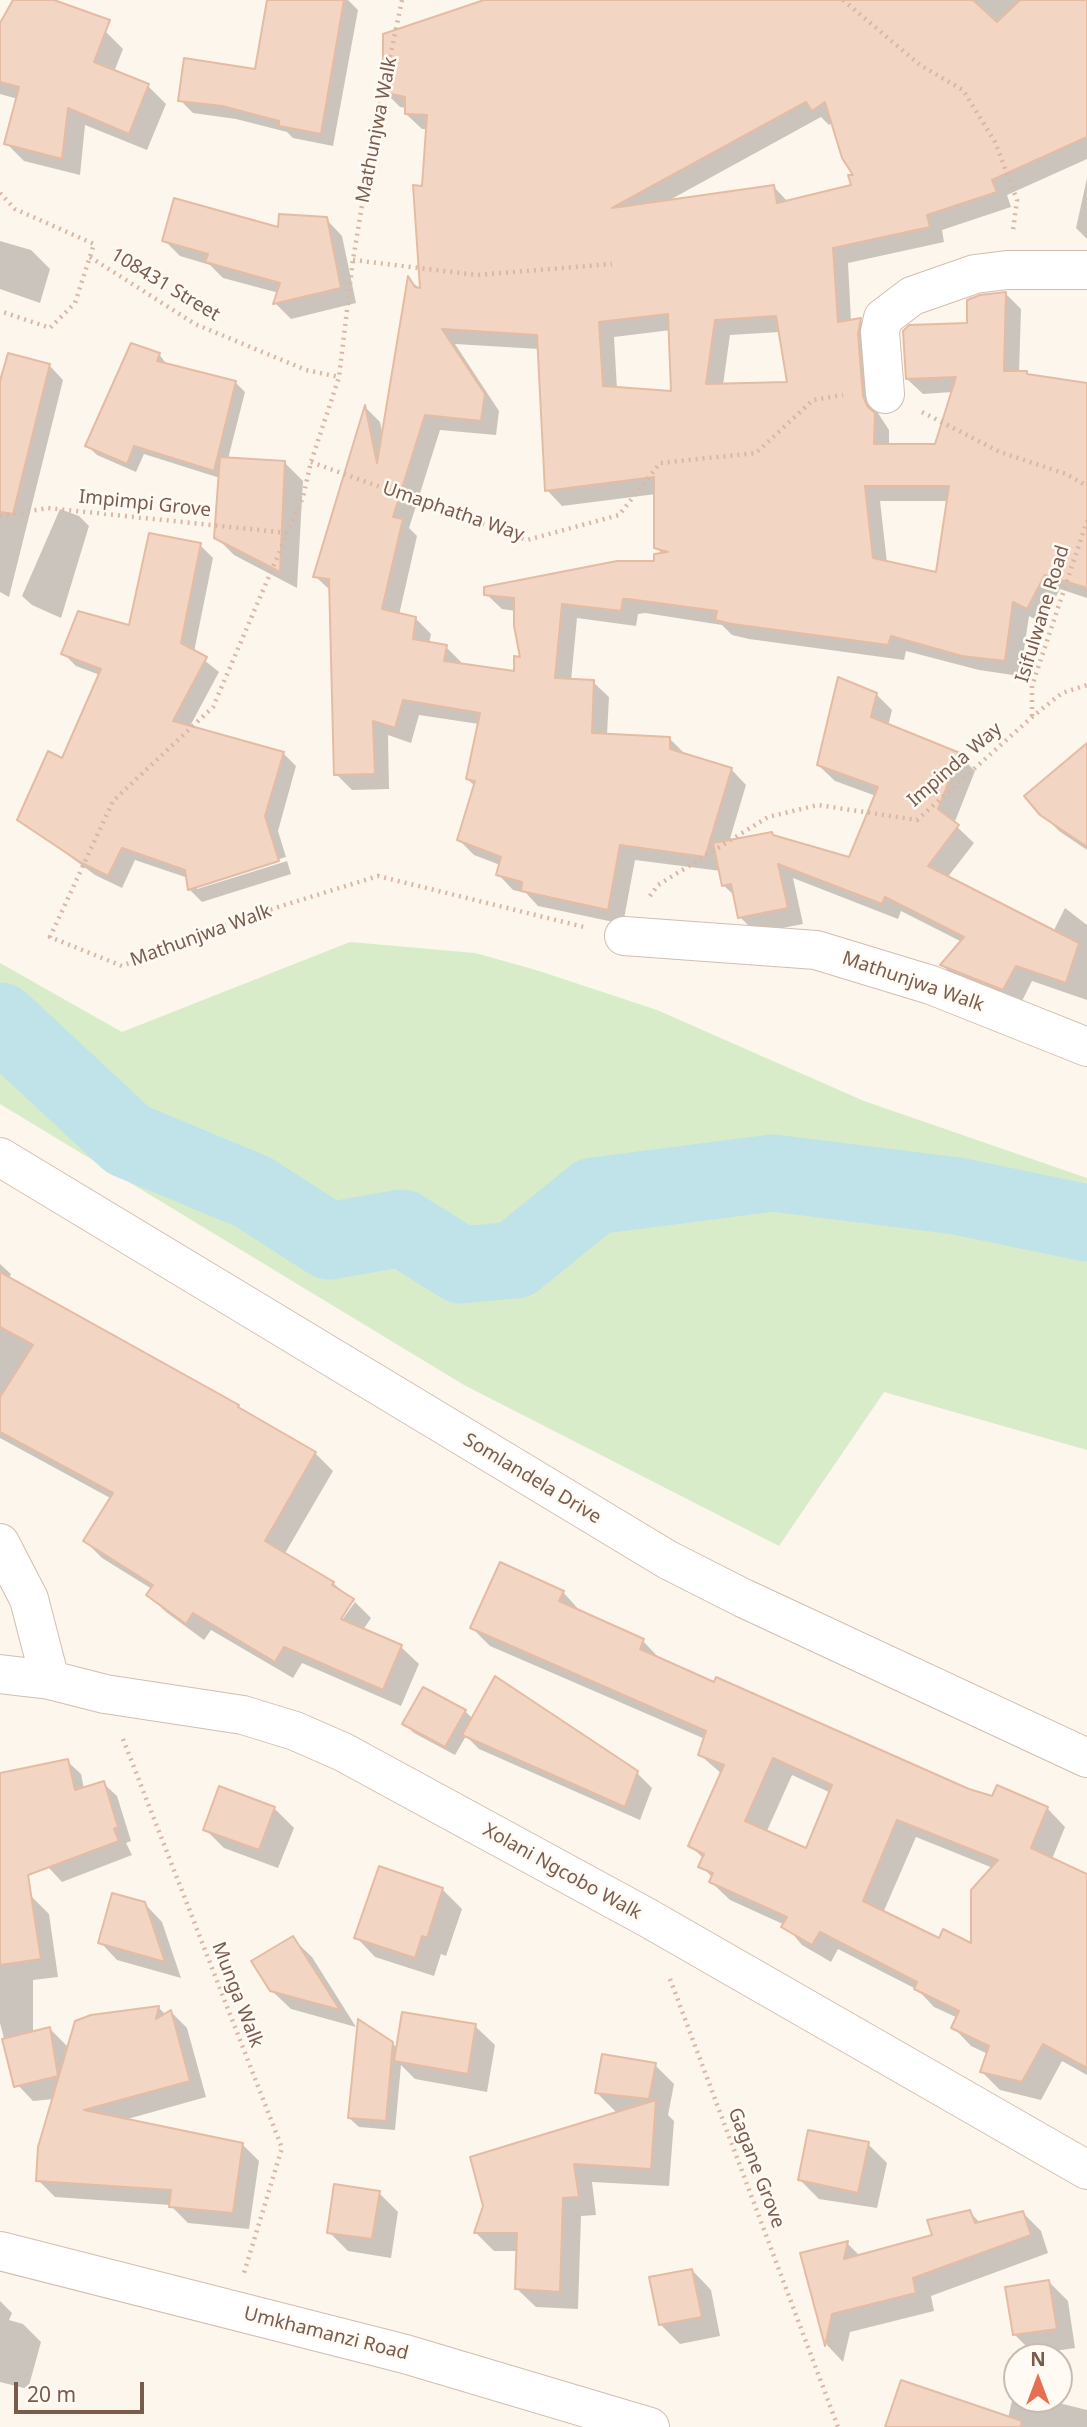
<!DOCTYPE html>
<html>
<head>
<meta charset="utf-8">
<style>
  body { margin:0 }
  #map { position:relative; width:1087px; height:2427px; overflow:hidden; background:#fdf6ec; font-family:"Noto Sans",sans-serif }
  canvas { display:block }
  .north { position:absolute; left:1003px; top:2343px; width:70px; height:70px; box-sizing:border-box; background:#fffaf3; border:2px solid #cabbb1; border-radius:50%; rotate:0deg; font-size:19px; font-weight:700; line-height:28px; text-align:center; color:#7a5c4d }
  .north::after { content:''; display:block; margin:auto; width:24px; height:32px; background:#e76f51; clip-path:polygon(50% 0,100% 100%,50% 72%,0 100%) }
  .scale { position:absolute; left:14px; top:2382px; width:130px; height:32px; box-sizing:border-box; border:4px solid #7a5c4d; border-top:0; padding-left:9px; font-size:21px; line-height:24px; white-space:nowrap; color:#7a5c4d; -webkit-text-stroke:5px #fffaf3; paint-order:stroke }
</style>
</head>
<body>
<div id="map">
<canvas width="1087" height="2427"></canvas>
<div class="north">N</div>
<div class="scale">20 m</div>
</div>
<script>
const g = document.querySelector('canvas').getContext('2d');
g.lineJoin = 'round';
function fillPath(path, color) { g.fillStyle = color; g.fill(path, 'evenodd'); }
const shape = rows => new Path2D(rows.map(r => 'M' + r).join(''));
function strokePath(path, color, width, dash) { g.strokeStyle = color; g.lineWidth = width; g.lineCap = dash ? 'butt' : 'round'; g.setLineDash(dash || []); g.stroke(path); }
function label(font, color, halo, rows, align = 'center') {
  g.font = font + ' "Noto Sans",sans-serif'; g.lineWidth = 5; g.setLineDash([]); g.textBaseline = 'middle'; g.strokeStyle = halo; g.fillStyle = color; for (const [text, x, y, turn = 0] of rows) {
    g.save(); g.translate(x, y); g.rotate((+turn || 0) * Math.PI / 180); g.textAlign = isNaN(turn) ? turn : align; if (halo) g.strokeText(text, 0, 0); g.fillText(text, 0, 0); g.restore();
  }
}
fillPath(shape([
  [350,942,475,953,536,970,657,1010,864,1101,1087,1178,1087,1450,884,1392,779,1546,464,1385,0,1104,0,963,122,1032]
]), '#d8ecc9');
fillPath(shape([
  [268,0,348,0,358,10,333,146,293,138,287,132,236,119,193,113,180,100,256,71],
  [490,0,1087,0,1087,159,1007,195,1011,207,942,230,944,242,848,263,851,321,860,320,875,335,873,350,878,413,889,430,889,446,937,446,953,392,923,394,907,379,1006,294,1021,309,1019,373,1087,385,1087,598,1060,589,1042,623,1029,616,1020,676,979,670,906,651,904,660,749,639,732,635,722,625,645,613,638,614,636,626,577,618,571,681,593,682,609,697,607,735,670,739,685,754,731,769,746,785,729,842,775,838,850,859,876,796,835,781,818,765,876,694,892,710,888,726,959,755,975,771,954,824,974,843,947,878,1053,932,1065,908,1087,925,1087,1000,1032,981,1020,1005,958,981,942,965,962,942,901,911,898,919,793,878,803,924,756,933,740,917,736,897,723,885,721,871,635,860,623,924,538,906,526,893,513,890,498,874,500,865,474,855,459,840,475,786,467,779,479,724,419,715,411,743,388,735,389,789,352,790,336,774,332,592,315,576,366,408,380,422,383,436,409,280,422,290,428,129,422,129,406,114,407,108,400,107,384,91],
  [821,117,829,125,833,122,856,176,853,186,788,202,774,187,666,202],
  [671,330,673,393,617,389,614,337],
  [780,332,789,383,723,385,730,335],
  [455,344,539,349,547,490,562,506,656,494,656,548,663,554,656,563,486,594,502,609,516,611,522,659,516,673,461,665,461,662,446,647,429,644,431,634,415,618,399,615,417,536,409,528,440,430,496,435,499,411],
  [880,501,948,501,938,574,887,563],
  [0,27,105,31,123,49,114,72,148,86,166,104,147,150,85,125,80,175,24,161,6,143,18,99,0,94],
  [1087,178,1087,239,1076,228],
  [326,219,342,236,356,303,291,319,275,303,279,293,223,278,210,265,180,256,164,240,279,229],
  [0,241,31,250,50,269,40,303,0,289],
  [159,354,168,366,236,383,245,392,228,459,285,463,303,481,297,588,234,555,216,537,220,478,144,454,136,472,97,455,88,446],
  [49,365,63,380,9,597,0,592,0,388],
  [60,509,79,516,89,526,61,618,32,605,22,596],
  [200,545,213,558,194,652,219,672,189,728,283,753,296,766,278,831,286,857,197,885,197,889,287,861,291,874,202,902,189,889,188,878,135,860,122,888,95,875,34,830,100,675,76,666,63,653,130,628],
  [1087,745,1087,850,1059,831,1042,814],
  [0,1264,11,1274,9,1278,238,1406,245,1414,315,1453,333,1471,284,1555,333,1583,353,1600,371,1618,363,1630,401,1647,419,1664,401,1706,302,1663,293,1678,211,1630,204,1640,166,1612,148,1595,152,1589,102,1558,85,1541,112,1499,0,1438],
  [350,1602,355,1602,337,1627,335,1625],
  [563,1592,581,1612,643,1641,661,1660,969,1790,1047,1808,1065,1827,1052,1859,1087,1876,1087,2075,1062,2061,1041,2100,1000,2090,982,2072,988,2054,971,2046,953,2027,958,2018,934,2007,918,1990,838,1949,831,1962,802,1945,785,1925,730,1900,711,1882,713,1878,701,1866,704,1859,690,1845,722,1774,700,1755,705,1739,490,1646,472,1628],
  [792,1775,831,1793,807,1851,766,1833],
  [916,1837,993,1868,973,1946,940,1941,883,1913],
  [465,1711,473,1719,637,1773,652,1788,640,1820,479,1749,466,1736,455,1755,414,1733,404,1724],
  [67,1761,81,1774,84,1789,103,1783,117,1796,131,1841,126,1843,132,1855,62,1882,49,1868,23,1770],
  [274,1808,294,1828,278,1868,224,1848,205,1829],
  [442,1889,462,1909,446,1956,441,1954,434,1976,375,1957,356,1937],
  [31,1896,49,1914,58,1977,33,1980,33,2033,50,2029,69,2048,91,2016,159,2008,166,2015,171,2012,187,2028,206,2097,124,2120,242,2144,259,2161,249,2229,188,2223,170,2205,55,2197,38,2180,54,2099,33,2101,15,2082,0,2023,0,1901],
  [144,1903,162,1922,181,1978,117,1960,100,1942],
  [292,1938,312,1957,356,2027,291,2009,271,1990],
  [475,2026,495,2045,487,2092,415,2079,401,2065,395,2130,359,2127,349,2118,392,2043,398,2049],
  [655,2065,674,2084,668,2115,674,2121,669,2186,592,2182,596,2215,581,2216,578,2309,536,2307,517,2289,518,2251,494,2251,476,2233,618,2114,597,2093],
  [868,2144,887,2163,877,2208,819,2199,800,2180],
  [379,2193,398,2212,391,2258,348,2251,329,2232],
  [969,2211,981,2224,1023,2213,1041,2231,1048,2253,931,2296,934,2311,850,2332,843,2362,827,2345,802,2254,847,2243,860,2256,935,2236],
  [692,2270,711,2290,720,2336,680,2344,660,2324],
  [1049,2282,1068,2301,1075,2348,1034,2354,1015,2335],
  [0,2301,12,2313,9,2320,23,2324,41,2342,28,2389,0,2382],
  [1014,2392,1017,2399,1043,2399,1087,2410,1087,2427,890,2427,1008,2418]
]), '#0003');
strokePath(shape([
  [0,1021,128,1140,253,1192,329,1241,402,1228,461,1265,515,1260,594,1196,773,1173,957,1196,1087,1223]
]), '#bfe3e8', 77);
const building = shape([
  [13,0,54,0,110,20,94,62,149,84,129,134,68,108,62,159,4,144,19,87,0,82,0,23,13,0],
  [267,0,344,0,321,134,279,126,279,121,222,106,178,101,184,58,255,69,267,0],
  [484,0,973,0,997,22,1020,0,1087,0,1087,137,992,180,997,192,927,215,930,227,833,248,838,322,861,318,858,334,863,396,867,406,875,413,874,444,935,444,956,377,906,379,903,331,909,325,967,323,967,300,980,295,1006,292,1004,371,1027,371,1027,374,1087,383,1087,588,1045,575,1027,609,1013,602,1005,661,962,656,891,636,888,645,732,624,715,620,717,611,628,599,623,599,621,611,562,604,555,678,594,680,592,733,670,737,670,749,732,768,705,857,620,845,608,910,521,891,522,882,496,875,501,857,457,840,475,781,466,779,480,713,403,700,395,728,373,721,375,774,334,775,329,579,313,577,365,405,377,463,408,276,415,287,420,288,413,185,422,186,427,115,405,114,405,97,383,92,383,34,484,0],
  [806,102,812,111,825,102,842,158,853,175,848,175,851,185,777,203,774,185,612,208,806,102],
  [668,314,671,391,603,386,599,322,668,314],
  [776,316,787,382,706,384,715,320,776,316],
  [442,329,537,335,545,491,654,477,654,548,668,552,654,554,654,561,617,561,484,587,484,595,514,598,514,626,520,657,514,656,514,671,444,661,447,645,413,639,416,617,382,609,403,519,393,517,425,415,481,421,485,394,442,329],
  [865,486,949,486,936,572,873,558,865,486],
  [174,198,278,227,279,214,327,217,341,288,273,304,280,283,205,262,208,254,162,241,174,198],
  [131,343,160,353,157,361,236,381,214,471,134,446,127,464,85,446,131,343],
  [8,353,50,364,13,514,0,512,0,381,8,353],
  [220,457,285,461,280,572,214,538,220,457],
  [149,533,201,543,181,643,207,657,173,721,284,752,265,816,279,861,188,890,185,870,122,848,108,876,80,862,17,820,48,751,62,758,101,669,61,654,78,611,129,625,149,533],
  [838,677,877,693,871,717,960,753,938,809,959,825,928,866,1079,943,1066,983,1016,966,1003,990,940,965,964,937,885,897,882,904,778,864,788,908,738,918,731,884,722,886,713,843,772,832,773,835,849,857,878,787,817,765,838,677],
  [1087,743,1087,847,1040,815,1024,796,1087,743],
  [0,1272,239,1405,238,1407,316,1452,265,1541,334,1582,332,1585,354,1599,341,1619,402,1645,383,1690,284,1647,275,1662,193,1613,186,1624,146,1595,153,1585,83,1541,113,1493,0,1432,0,1397,33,1345,0,1327,0,1272],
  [500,1562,564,1591,559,1601,644,1639,640,1649,714,1682,716,1677,969,1789,992,1796,997,1785,1048,1807,1031,1848,1087,1874,1087,2068,1043,2044,1022,2082,980,2072,989,2046,951,2028,959,2011,914,1989,917,1982,820,1932,812,1945,781,1927,787,1917,709,1882,713,1873,698,1867,704,1854,688,1846,724,1765,698,1755,706,1731,470,1628,500,1562],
  [773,1758,832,1785,806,1848,745,1821,773,1758],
  [897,1820,998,1860,971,1890,971,1943,943,1929,939,1938,863,1901,897,1820],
  [495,1676,638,1771,625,1807,462,1735,495,1676],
  [423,1687,466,1710,445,1747,402,1724,423,1687],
  [68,1759,75,1790,104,1781,118,1827,114,1829,119,1841,28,1875,41,1959,0,1965,0,1773,68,1759],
  [219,1786,275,1807,259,1850,203,1830,219,1786],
  [379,1866,443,1888,427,1938,422,1936,415,1958,354,1938,379,1866],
  [112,1893,145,1902,165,1962,98,1943,112,1893],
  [293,1936,340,2010,270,1991,251,1961,293,1936],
  [159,2006,156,2019,171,2010,190,2081,84,2110,243,2143,233,2213,169,2207,171,2190,36,2181,38,2147,75,2021,91,2015,159,2006],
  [402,2012,476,2024,468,2074,394,2061,402,2012],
  [358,2019,393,2042,386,2121,348,2118,358,2019],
  [50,2027,58,2076,14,2087,2,2039,50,2027],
  [602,2054,656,2063,649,2099,595,2093,602,2054],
  [656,2100,651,2169,574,2164,579,2197,563,2198,560,2292,515,2289,517,2233,474,2233,483,2206,470,2157,656,2100],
  [808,2130,869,2142,858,2193,798,2180,808,2130],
  [334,2184,380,2191,372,2239,327,2233,334,2184],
  [970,2210,975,2223,1023,2211,1031,2235,913,2278,916,2293,832,2314,825,2346,800,2253,848,2241,844,2259,932,2235,927,2220,970,2210],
  [692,2269,702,2317,659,2325,649,2277,692,2269],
  [1049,2280,1057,2329,1013,2335,1005,2287,1049,2280],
  [901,2380,1022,2421,1021,2427,885,2427,901,2380]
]);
fillPath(building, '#f3d5c3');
strokePath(building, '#e6bba3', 2);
const street = shape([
  [885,394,880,332,883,318,912,296,975,274,1007,270,1087,270],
  [624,936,816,950,931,985,1087,1047],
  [0,1157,668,1560,743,1598,1087,1758],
  [0,1543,29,1599,50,1680],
  [0,1674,50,1680,105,1694,243,1715,295,1731,343,1752,648,1918,1087,2170],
  [0,2251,405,2354,650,2427]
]);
strokePath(street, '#d1beb0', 40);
strokePath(shape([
  [402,0,373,138,353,260,339,377,311,462,303,497,213,707,113,801,50,937,122,966,246,917,378,876,584,927],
  [843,0,920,65,963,90,995,142,1017,200,1013,230],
  [0,193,15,209,94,244,75,303,50,328,0,311],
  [90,257,195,324,306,370,339,377],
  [353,260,477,275,612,264],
  [922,412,1000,452,1066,474,1087,486],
  [311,462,527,540,619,515,660,463,756,453,813,400,843,395],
  [0,516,48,508,288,533],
  [1032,716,1032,686,1087,521],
  [650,896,658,885,768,817,818,805,917,820,1032,717,1062,693,1087,685],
  [123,1739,282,2148,244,2273],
  [670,1979,838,2427]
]), '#d9b8a5', 4.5, [2, 5]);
strokePath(street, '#fff', 38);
label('19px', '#7a5c4d', '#fffaf3', [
  ["Mathunjwa Walk",377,130,-79],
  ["108431 Street",165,285,31],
  ["Impimpi Grove",145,504,6],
  ["Umaphatha Way",453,512,19],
  ["Isifulwane Road",1043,614,-73],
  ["Impinda Way",955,765,-41],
  ["Mathunjwa Walk",201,936,-20],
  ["Mathunjwa Walk",913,982,19],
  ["Somlandela Drive",532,1479,31],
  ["Xolani Ngcobo Walk",562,1872,29],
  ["Munga Walk",237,1995,69],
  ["Gagane Grove",756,2168,69],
  ["Umkhamanzi Road",326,2334,14]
]);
</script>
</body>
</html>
